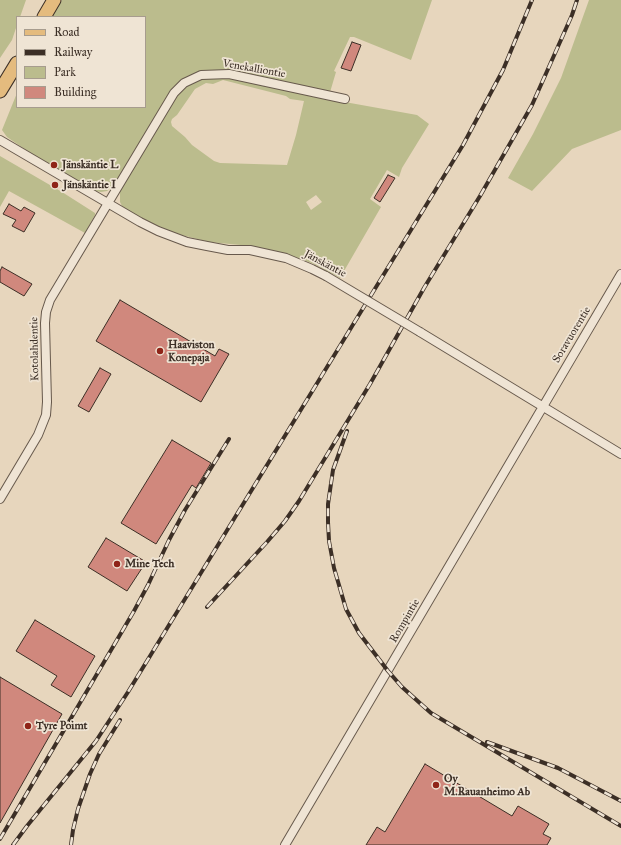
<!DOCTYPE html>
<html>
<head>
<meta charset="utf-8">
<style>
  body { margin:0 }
  #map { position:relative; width:621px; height:845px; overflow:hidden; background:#e7d6bd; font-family:"IM FELL Great Primer",serif }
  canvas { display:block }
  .legend { position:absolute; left:16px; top:16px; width:130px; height:92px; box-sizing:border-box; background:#efe4d4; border:1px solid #a79c8e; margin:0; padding:5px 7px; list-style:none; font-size:12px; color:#3c2f26 }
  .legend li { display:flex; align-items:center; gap:8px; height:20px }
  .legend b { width:20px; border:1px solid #a79c8e }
</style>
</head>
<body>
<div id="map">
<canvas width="621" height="845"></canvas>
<ul class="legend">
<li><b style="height:5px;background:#e4bb7e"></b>Road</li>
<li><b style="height:5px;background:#3c2f26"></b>Railway</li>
<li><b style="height:11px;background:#bbbc8d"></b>Park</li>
<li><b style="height:11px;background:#d0887d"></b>Building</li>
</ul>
</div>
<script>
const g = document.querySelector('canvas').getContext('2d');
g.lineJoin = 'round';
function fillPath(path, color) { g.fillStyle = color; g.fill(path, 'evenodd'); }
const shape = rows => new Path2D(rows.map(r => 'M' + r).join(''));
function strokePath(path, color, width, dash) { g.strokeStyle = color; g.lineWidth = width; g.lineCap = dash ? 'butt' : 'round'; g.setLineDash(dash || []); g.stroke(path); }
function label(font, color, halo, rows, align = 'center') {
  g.font = font + ' "IM FELL Great Primer",serif'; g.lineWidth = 3.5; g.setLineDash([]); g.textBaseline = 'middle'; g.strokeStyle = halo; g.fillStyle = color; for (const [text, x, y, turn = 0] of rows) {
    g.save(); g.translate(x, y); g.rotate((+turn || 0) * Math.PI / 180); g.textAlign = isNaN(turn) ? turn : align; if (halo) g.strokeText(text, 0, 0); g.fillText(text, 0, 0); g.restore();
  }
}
fillPath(shape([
  [0,0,26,0,20,17,17,17,17,25,12,40,0,58],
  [62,0,432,0,411,60,354,37,350,37,334,71,336,72,328,99,417,115,429,124,402,168,399,177,387,170,370,199,381,207,340,278,314,264,287,254,251,246,209,242,170,232,133,214,122,206,120,202,120,192,112,187,107,191,101,192,95,191,39,159,7,137,2,130,17,93,17,107,145,107,145,17,51,17],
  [223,80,286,96,290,99,304,101,296,135,287,165,220,163,214,161,192,145,185,137,172,126,171,122,172,119,177,115,195,89,206,83,213,84],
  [316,195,322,202,311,210,306,202],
  [589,0,621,0,621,130,572,149,532,191,508,178,533,134,561,78],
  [0,156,62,192,95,213,95,215,85,233,9,191,0,207]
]), '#bbbc8d');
const building = shape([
  [352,42,361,45,351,71,341,68,352,42],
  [388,175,395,178,380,202,374,198,388,175],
  [9,204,21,211,24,207,35,213,24,232,12,226,16,220,3,214,9,204],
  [2,267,32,284,24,296,0,282,0,271,2,267],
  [120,300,215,356,219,349,229,354,201,402,96,341,120,300],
  [100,368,111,374,89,412,78,406,100,368],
  [172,440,211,463,196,488,192,485,156,544,121,523,172,440],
  [106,538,146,562,127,591,88,567,106,538],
  [35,620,95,656,71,697,51,685,57,676,16,651,35,620],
  [0,677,62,714,0,823,0,677],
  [425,764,512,816,518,806,549,824,543,834,551,838,547,845,366,845,377,827,385,832,425,764]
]);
fillPath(building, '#d0887d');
strokePath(building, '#3c2f26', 1);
const minor = shape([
  [0,140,140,222,158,231,187,242,207,246,228,250,250,250,286,258,312,269,326,276],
  [420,332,621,454],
  [0,499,38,435,46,415,47,402,45,323,46,312,50,300,174,93,184,83,201,75,229,74,345,99],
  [285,845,621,274]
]);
const primary = shape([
  [44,17,54,0],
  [0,91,17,63]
]);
strokePath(minor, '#67594c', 10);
strokePath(primary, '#3c2f26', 15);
strokePath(minor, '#efe4d4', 8);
strokePath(primary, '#e4bb7e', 13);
const rail = shape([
  [347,431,333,470,328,504,328,522,329,541,334,568,346,609,359,633,388,671,402,687,431,713,621,826],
  [207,607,267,542,285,521,299,501,370,384,424,288,480,196,532,105,572,15,577,0],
  [487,742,558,768,621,801],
  [0,839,134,611,148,585,169,540,185,510,229,439],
  [13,845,27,826,96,741,128,692,463,145,503,70,532,0],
  [71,845,73,830,78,809,90,774,99,754,120,720]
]);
strokePath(rail, '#3c2f26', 4);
strokePath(rail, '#efe4d4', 2.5, [8]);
const minorBridge = shape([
  [326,276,420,332]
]);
strokePath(minorBridge, '#67594c', 10, []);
strokePath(minorBridge, '#efe4d4', 8);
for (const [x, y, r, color] of [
  [54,165,4,"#8f2418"],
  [55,185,4,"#8f2418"],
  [160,351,4,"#8f2418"],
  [117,564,4,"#8f2418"],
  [28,726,4,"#8f2418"],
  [436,785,4,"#8f2418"]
]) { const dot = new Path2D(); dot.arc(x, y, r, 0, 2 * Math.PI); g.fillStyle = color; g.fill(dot); strokePath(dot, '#efe4d4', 1.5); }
label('11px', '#3c2f26', '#efe4d4', [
  ["Venekalliontie",254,69,10],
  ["Jänskäntie",325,264,28],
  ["Soravuorentie",572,335,-59],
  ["Kotolahdentie",35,349,-91],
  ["Rompintie",405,621,-60]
]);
label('bold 11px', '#3c2f26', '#efe4d4', [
  ["Jänskäntie L",62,165],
  ["Jänskäntie I",63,185],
  ["Haaviston",168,345],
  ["Konepaja",168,358],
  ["Mine Tech",125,564],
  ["Tyre Poimt",36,726],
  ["Oy",444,779],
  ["M.Rauanheimo Ab",444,792]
], 'left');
</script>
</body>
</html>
